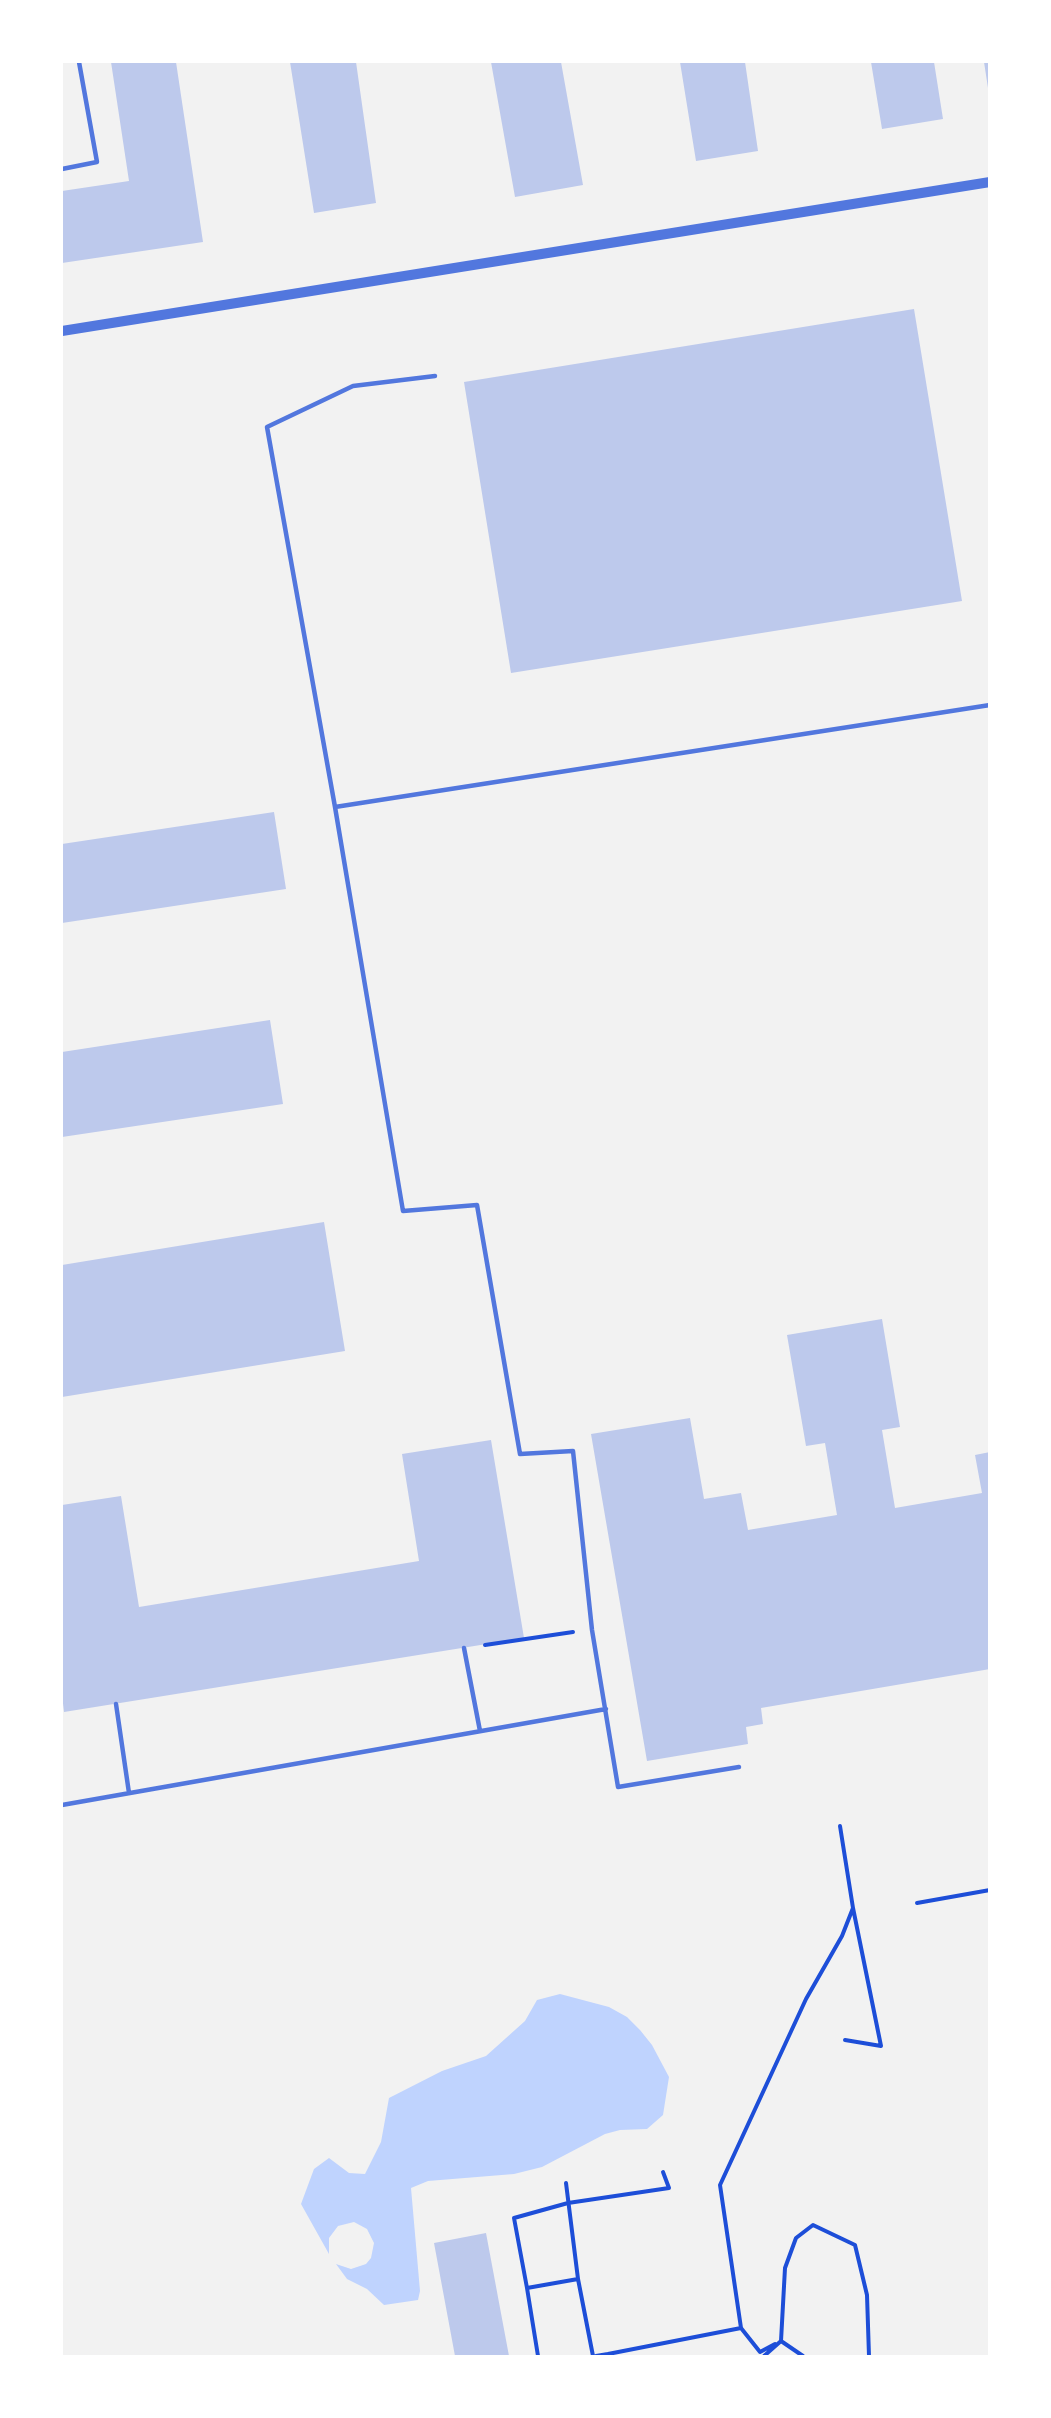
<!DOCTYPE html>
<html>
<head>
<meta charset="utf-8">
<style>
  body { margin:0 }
  #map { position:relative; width:1051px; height:2418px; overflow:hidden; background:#f2f2f2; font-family:"PT Serif",serif }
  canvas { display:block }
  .frame { position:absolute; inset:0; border:63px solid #fff; pointer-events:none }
</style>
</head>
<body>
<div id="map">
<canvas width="1051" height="2418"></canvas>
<div class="frame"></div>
</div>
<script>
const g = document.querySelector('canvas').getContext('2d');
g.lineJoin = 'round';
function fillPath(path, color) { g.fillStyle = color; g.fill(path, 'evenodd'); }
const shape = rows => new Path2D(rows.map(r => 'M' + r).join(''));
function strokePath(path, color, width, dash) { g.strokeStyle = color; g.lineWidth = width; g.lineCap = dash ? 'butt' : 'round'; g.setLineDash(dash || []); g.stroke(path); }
fillPath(shape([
  [560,1994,609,2007,627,2017,640,2030,652,2045,669,2077,663,2115,647,2129,620,2130,605,2134,542,2167,514,2174,428,2181,411,2188,420,2291,418,2300,384,2305,367,2289,347,2279,336,2264,351,2269,366,2264,371,2258,374,2243,367,2229,354,2222,338,2226,329,2238,329,2254,301,2204,314,2169,329,2158,349,2173,365,2174,381,2142,389,2098,442,2071,486,2056,525,2021,537,2000]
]), '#bfd3fe');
fillPath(shape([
  [111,62,176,62,203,242,62,263,62,191,129,181],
  [290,62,356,62,376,203,314,213],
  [491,62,561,62,583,185,515,197],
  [680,62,745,62,758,151,696,161],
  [871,62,934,62,943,119,882,129],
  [984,62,990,62,990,87,988,88],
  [914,309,962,601,511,673,464,382],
  [274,812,286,889,62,923,62,844],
  [270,1020,283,1104,62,1137,62,1052],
  [324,1222,345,1351,62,1397,62,1265],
  [882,1319,900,1427,882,1430,895,1508,982,1493,975,1455,990,1452,990,1669,761,1708,763,1724,746,1727,748,1744,647,1761,591,1434,690,1418,704,1499,741,1493,748,1530,837,1515,825,1443,806,1446,787,1335],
  [491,1440,524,1638,64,1712,62,1695,62,1505,121,1496,139,1607,419,1561,402,1454],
  [486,2233,509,2356,455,2356,434,2243]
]), '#bdc9ec');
strokePath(shape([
  [485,1645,573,1632],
  [917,1903,990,1890],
  [845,2040,881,2046,853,1908],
  [578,2279,593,2356],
  [527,2288,514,2218,568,2203,669,2188,663,2172],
  [741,2328,760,2352,775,2344],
  [781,2341,803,2356],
  [538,2356,527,2288,578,2279,566,2183],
  [596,2356,608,2354],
  [608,2356,608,2354,741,2328,720,2185,806,1999,842,1936,853,1908,840,1826],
  [764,2356,781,2341,785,2268,796,2238,813,2225,855,2245,867,2295,869,2356]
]), '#1d4ed8', 4);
strokePath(shape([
  [62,169,97,162,79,62],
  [435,376,353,386,267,427,335,807,403,1211,477,1205,520,1454,573,1451,592,1630,618,1787,739,1767],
  [335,807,990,705],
  [464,1648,480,1731],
  [116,1704,129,1793],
  [62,1805,606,1709]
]), '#5277de', 4.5);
strokePath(shape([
  [62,331,990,182]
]), '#5277de', 10);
</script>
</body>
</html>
